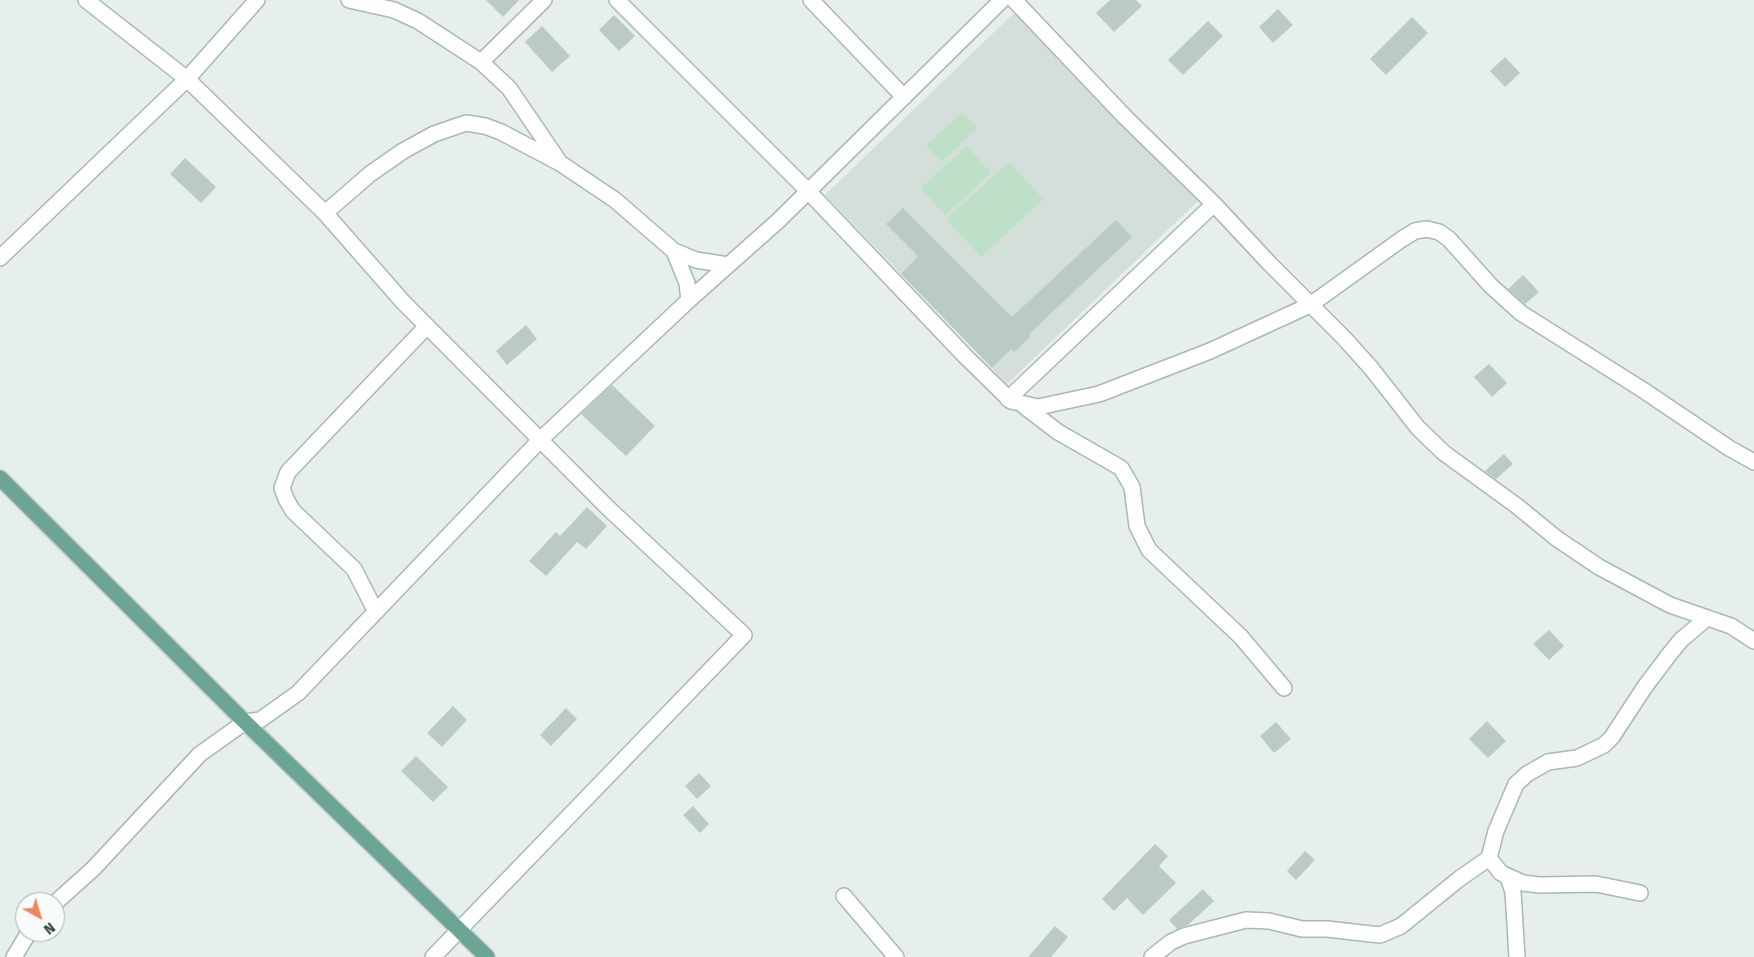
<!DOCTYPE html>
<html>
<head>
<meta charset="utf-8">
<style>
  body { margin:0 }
  #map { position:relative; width:1754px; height:957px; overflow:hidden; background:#e6efeb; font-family:"Fira Sans",sans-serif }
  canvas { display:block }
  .north { position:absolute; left:15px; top:892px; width:50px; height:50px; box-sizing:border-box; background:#f7fbf9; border:1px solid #a3b1ad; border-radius:50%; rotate:141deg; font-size:14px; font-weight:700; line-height:20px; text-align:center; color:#24423a }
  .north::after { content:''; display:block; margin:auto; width:18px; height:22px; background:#f4845f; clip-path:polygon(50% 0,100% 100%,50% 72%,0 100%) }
</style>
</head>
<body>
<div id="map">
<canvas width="1754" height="957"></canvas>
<div class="north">N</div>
</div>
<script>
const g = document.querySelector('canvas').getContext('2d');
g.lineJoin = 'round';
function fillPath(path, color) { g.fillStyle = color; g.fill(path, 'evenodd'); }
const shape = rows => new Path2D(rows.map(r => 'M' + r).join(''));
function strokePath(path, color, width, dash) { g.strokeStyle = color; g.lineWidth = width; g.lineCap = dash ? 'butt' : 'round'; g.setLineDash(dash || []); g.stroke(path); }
fillPath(shape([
  [1015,12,1198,201,1007,384,825,195]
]), '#d4dfda');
fillPath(shape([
  [962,112,977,128,942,162,926,146],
  [967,146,991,173,945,215,921,188],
  [1009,162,1043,199,981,257,946,219]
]), '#bfe0c8');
fillPath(shape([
  [486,0,519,0,503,17],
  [1110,0,1136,0,1142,6,1114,32,1096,13],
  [1278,9,1293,25,1273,43,1259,27],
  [614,15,635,36,619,51,599,30],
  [1412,17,1428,33,1386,75,1370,59],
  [1208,21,1223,36,1183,75,1168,60],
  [542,26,570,56,552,72,525,42],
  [1505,57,1520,73,1505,87,1490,71],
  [185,158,216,187,201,203,170,174],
  [903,208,1012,317,1116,220,1132,237,1029,334,1031,336,1014,352,1011,349,992,368,901,274,918,256,886,224],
  [1523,275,1539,292,1525,304,1508,289],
  [526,325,537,339,507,365,496,351],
  [1489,364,1507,383,1492,397,1474,377],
  [612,385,655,426,626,456,581,414],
  [1504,454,1513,464,1496,479,1485,471],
  [587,507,607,526,586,549,577,542,546,576,529,561,556,532,560,536],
  [1549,630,1564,646,1549,660,1533,644],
  [453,706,467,720,442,747,427,733],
  [566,708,577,719,551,746,540,735],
  [1487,721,1506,741,1488,758,1469,739],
  [1276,722,1291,739,1274,753,1260,736],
  [416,756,448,787,433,802,401,771],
  [699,773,711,786,697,799,685,786],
  [693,806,709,824,700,833,683,815],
  [1155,844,1168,856,1159,866,1176,883,1143,915,1127,898,1114,911,1102,899],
  [1305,851,1315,860,1296,880,1287,871],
  [1203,889,1214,901,1188,925,1177,929,1169,920],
  [1055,926,1068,937,1051,957,1028,957]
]), '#bbcac4');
const minor = shape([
  [86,0,187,79,325,213,403,302,608,508,744,635,433,957],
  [349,0,394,10,418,21,481,62,509,88,558,160],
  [617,0,808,191,965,356,1011,401,1038,407,1099,394,1210,351,1310,305,1402,239,1415,231,1427,229,1439,232,1449,239,1491,286,1521,313,1643,390,1729,448,1754,462],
  [811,0,904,97],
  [1014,0,1125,117,1214,204,1269,263,1344,338,1371,368,1418,428,1444,453,1517,506,1556,538,1599,567,1670,605,1731,626,1754,641],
  [481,62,544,0],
  [325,213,370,174,403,151,434,134,466,123,485,126,501,132,560,163,615,200,674,251,696,260,728,265],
  [674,251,687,283,689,300],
  [0,258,187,79,257,0],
  [1008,399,1214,204],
  [1024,406,1058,432,1121,468,1132,487,1137,526,1149,550,1241,637,1284,688],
  [376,612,354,569,293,511,286,499,282,488,288,472,427,326],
  [1489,858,1501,873,1523,883,1540,885,1596,884,1640,893],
  [1508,877,1513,892,1517,957],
  [844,896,896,957],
  [55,903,93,869,200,754,245,722,260,720,298,693,541,439,689,300,778,221,1002,0],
  [14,957,29,932],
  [1152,957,1171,942,1184,936,1246,920,1269,921,1302,929,1327,929,1380,935,1401,926,1459,879,1489,858,1496,831,1516,784,1527,774,1548,762,1577,758,1604,745,1612,737,1644,688,1668,656,1681,640,1707,618]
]);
const major = shape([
  [0,478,245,722,487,957]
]);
strokePath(minor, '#a8b8b2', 18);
strokePath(major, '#c2cac8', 18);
strokePath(minor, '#fff', 15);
strokePath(major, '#6aa596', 15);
</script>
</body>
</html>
